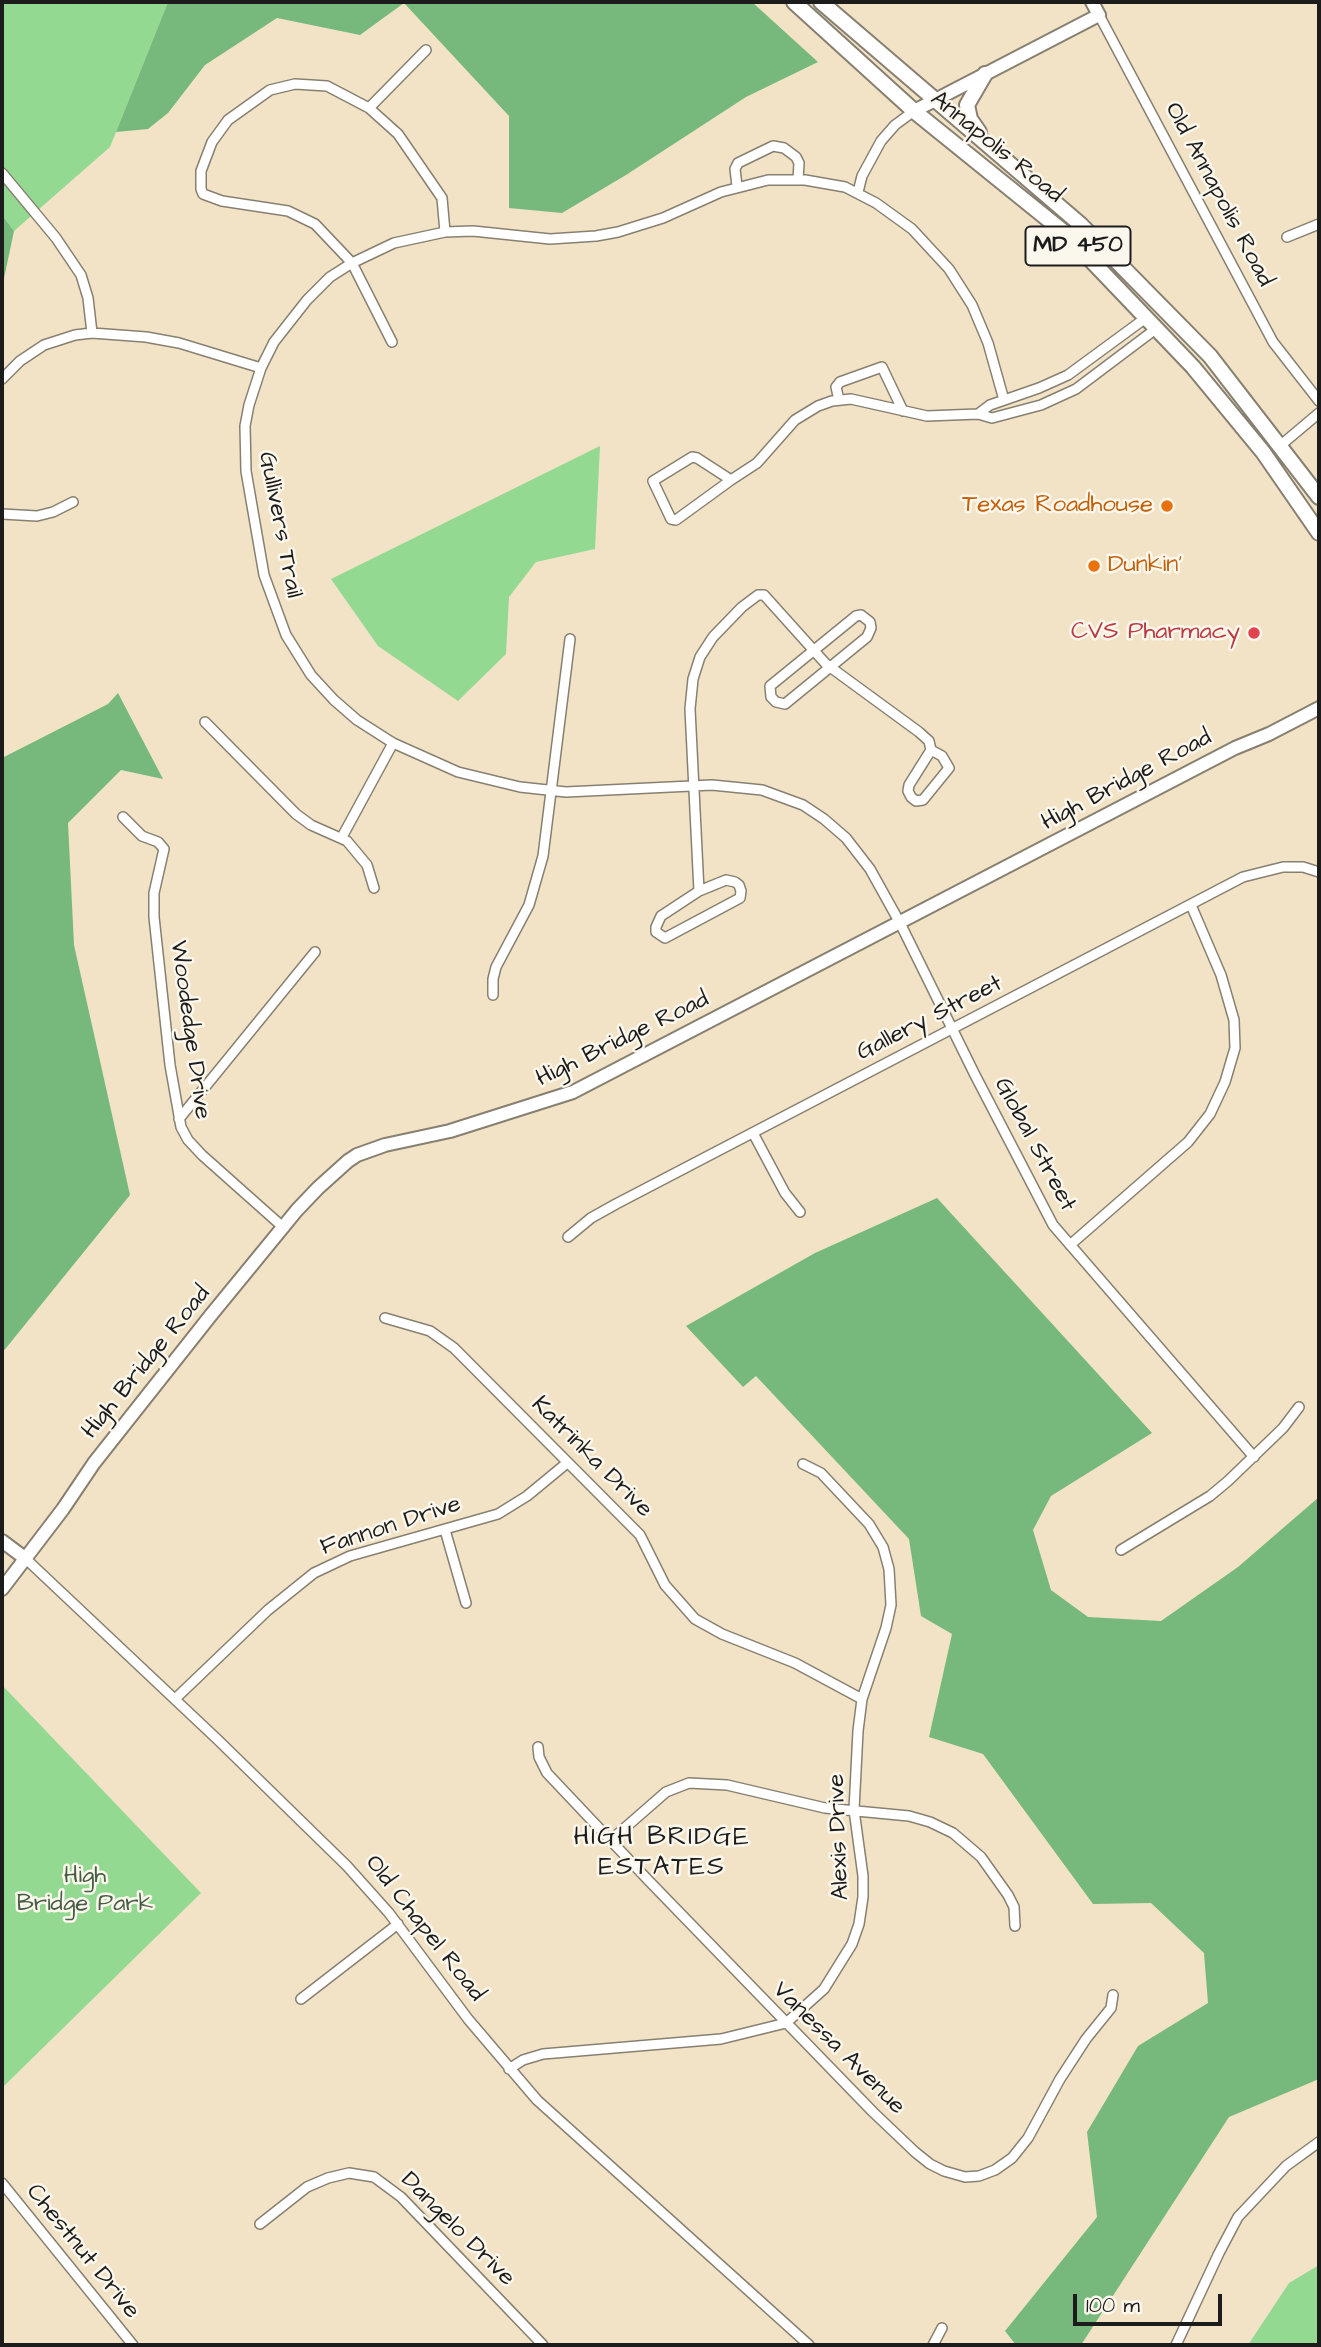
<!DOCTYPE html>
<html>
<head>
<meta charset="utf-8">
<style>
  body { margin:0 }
  #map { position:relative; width:1321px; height:2347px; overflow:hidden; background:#f2e3c6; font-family:"Architects Daughter",sans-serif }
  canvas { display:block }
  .frame { position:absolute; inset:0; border:4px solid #1c1c1c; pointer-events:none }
  .scale { position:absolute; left:1073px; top:2294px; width:149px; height:32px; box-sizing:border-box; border:4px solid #1c1c1c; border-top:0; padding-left:9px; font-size:21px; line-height:24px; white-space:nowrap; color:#1c1c1c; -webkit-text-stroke:5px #fbf7ec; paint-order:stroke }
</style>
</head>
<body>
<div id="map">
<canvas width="1321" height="2347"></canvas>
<div class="frame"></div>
<div class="scale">100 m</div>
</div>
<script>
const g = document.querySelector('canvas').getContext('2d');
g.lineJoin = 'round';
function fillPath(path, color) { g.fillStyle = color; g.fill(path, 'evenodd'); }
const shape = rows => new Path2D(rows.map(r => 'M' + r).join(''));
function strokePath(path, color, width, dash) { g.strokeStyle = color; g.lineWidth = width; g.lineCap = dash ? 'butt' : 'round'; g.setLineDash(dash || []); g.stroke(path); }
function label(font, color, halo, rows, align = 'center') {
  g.font = font + ' "Architects Daughter",sans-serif'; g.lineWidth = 5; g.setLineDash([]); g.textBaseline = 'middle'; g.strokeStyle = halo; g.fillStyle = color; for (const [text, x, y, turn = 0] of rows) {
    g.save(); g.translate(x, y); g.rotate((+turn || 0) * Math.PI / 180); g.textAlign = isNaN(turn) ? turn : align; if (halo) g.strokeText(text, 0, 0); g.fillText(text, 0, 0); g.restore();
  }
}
fillPath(shape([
  [2,2,168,2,110,147,14,231,2,215],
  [600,446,595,549,536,562,509,597,506,654,458,701,378,646,331,579],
  [2,1685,201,1893,2,2088],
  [1319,2265,1319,2345,1248,2345,1289,2283]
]), '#94d992');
fillPath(shape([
  [168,2,752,2,818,62,746,97,626,175,562,213,509,208,509,116,404,3,360,35,277,18,205,65,168,113,148,129,116,132],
  [2,215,14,231,2,288],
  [118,693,163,779,121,770,68,823,74,945,130,1195,2,1353,2,758,108,704],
  [937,1198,1152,1433,1051,1496,1033,1530,1051,1590,1088,1617,1161,1621,1238,1567,1319,1497,1319,2079,1229,2117,1081,2345,1016,2345,1005,2331,1097,2217,1087,2132,1138,2046,1208,2003,1204,1953,1151,1903,1093,1904,983,1754,929,1737,952,1634,921,1616,909,1539,756,1376,743,1387,686,1326,815,1253]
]), '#77b97c');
const street = shape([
  [1099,15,1273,342,1319,401],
  [369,108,426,50],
  [2,173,56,238,81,275,88,298,92,333],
  [737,186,735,169,738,163,773,146,784,148,796,157,799,163,798,180],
  [858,192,862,176,881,141,895,125,914,111],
  [1287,237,1319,224],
  [392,342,352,263,315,224,288,211,222,201,203,194,201,189,201,171,212,142,228,120,270,90,295,84,327,86,369,108,398,134,442,198,445,232],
  [2,379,20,361,44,345,75,335,92,333,146,337,179,343,261,368],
  [839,400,836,387,840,382,882,367,903,411],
  [1004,400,988,343,972,305,949,269,912,229,876,203,845,187,805,180,768,180,721,192,663,218,618,232,596,236,550,239,473,231,445,232,394,243,352,263,330,277,307,300,274,342,261,368,249,405,245,426,246,471,264,575,286,635,311,675,334,700,357,720,393,743,458,772,520,787,566,792,712,785,762,790,803,805,824,819,846,838,870,869,900,923,975,1075,1053,1225,1254,1457],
  [978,414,990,405,1039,388,1068,375,1147,317],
  [1281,445,1319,413],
  [692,457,697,458,731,480,676,520,671,519,653,481,692,457],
  [731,480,757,463,795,420,818,406,832,401,851,399,927,416,978,414,992,418,1041,405,1076,389,1157,328],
  [2,514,37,516,53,512,73,502],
  [861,615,870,622,871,628,867,637,785,704,776,702,771,697,770,686,856,616,861,615],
  [205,722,296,814,311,825,347,841,367,865,374,888],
  [931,750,942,756,949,768,923,800,916,801,911,797,908,791,909,785,931,750],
  [123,817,142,836,158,842,164,849,154,893,154,917,170,1065,181,1127,188,1140,202,1155,284,1228],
  [342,837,393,743],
  [726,880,735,882,739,885,741,891,740,898,665,938,656,932,656,927,661,916,699,891,726,880],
  [699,891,690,709,693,679,700,657,713,637,742,607,758,595,764,595,826,664,919,732,929,741,931,750],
  [493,995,493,979,496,967,529,905,543,856,570,639],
  [179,1119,315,952],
  [753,1133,785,1193,800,1212],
  [568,1237,591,1218,616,1204,1243,877,1283,867,1303,867,1319,872],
  [1070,1245,1188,1142,1210,1114,1225,1082,1235,1048,1234,1020,1221,975,1191,905],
  [385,1318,430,1331,454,1348,640,1535,665,1585,695,1619,722,1634,795,1663,862,1699],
  [445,1530,466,1603],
  [1121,1550,1210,1496,1228,1481,1283,1428,1299,1407],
  [26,1559,218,1740,347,1866,389,1913,468,2019,537,2100,809,2345],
  [175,1699,268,1610,314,1573,350,1556,498,1514,527,1496,567,1463],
  [538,1747,539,1757,547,1773,649,1881,873,2112,915,2152,930,2164,944,2171,965,2177,979,2176,995,2170,1012,2158,1028,2138,1060,2079,1086,2039,1111,2008,1113,1995],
  [611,1840,666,1792,689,1783,727,1785,825,1808,909,1816,930,1822,953,1833,981,1857,1008,1895,1014,1907,1015,1926],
  [301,1999,398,1924],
  [509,2069,523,2060,543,2054,721,2039,786,2023,824,1989,852,1944,859,1924,863,1897,863,1876,854,1810,858,1731,862,1699,886,1628,891,1605,889,1569,883,1547,869,1524,821,1473,803,1464],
  [2,2183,133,2345],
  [260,2224,307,2187,328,2178,349,2173,374,2177,401,2197,543,2345],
  [933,2345,942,2328],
  [1176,2345,1219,2253,1238,2217,1286,2166,1319,2142]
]);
const secondary = shape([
  [914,111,1099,15,1092,2],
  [2,1541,26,1559],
  [2,1589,63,1509,94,1463,211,1315,297,1210,318,1188,348,1161,357,1155,385,1145,450,1131,573,1092,1235,748,1269,734,1319,708]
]);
const primary = shape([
  [794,2,914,111,1065,233,1193,367,1263,452,1319,533],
  [821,2,1080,224,1210,356,1319,497],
  [979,132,970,119,967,105,985,74]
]);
strokePath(street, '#878071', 12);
strokePath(secondary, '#878071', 16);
strokePath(primary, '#878071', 18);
strokePath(street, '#fff', 9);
strokePath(secondary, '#fff', 12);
strokePath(primary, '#fff', 14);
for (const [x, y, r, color] of [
  [1167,506,7,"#e8710a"],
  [1094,566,7,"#e8710a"],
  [1254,633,7,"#e0444e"]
]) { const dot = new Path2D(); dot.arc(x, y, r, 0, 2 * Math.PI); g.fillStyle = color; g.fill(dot); strokePath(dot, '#fbf7ec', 2.5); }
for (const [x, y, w] of [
  [1078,246,105]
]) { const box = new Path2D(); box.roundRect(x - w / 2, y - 19.5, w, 39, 5); g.fillStyle = '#fbf7ec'; g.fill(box); strokePath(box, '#1c1c1c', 2); }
label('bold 23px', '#1c1c1c', null, [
  ["MD 450",1078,246]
]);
label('24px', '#1c1c1c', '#fbf7ec', [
  ["Annapolis Road",996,148,39],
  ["Old Annapolis Road",1218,195,62],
  ["Gullivers Trail",279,525,79],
  ["High Bridge Road",1127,781,-28],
  ["Gallery Street",930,1019,-27],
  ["Woodedge Drive",189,1030,82],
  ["High Bridge Road",623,1040,-26],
  ["Global Street",1034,1145,62],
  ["High Bridge Road",147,1363,-51],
  ["Katrinka Drive",591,1458,45],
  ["Fannon Drive",391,1527,-18],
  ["Alexis Drive",840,1837,-92],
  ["Old Chapel Road",424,1929,52],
  ["Vanessa Avenue",838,2049,45],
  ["Dangelo Drive",457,2230,45],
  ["Chestnut Drive",82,2252,51]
]);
label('24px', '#c56008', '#fbf7ec', [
  ["Texas Roadhouse",1153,506],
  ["Dunkin'",1108,566,"left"]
], 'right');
label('24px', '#be3a42', '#fbf7ec', [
  ["CVS Pharmacy",1240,633]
], 'right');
label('24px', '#465e45', '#fbf7ec', [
  ["High",85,1877],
  ["Bridge Park",85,1905]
]);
g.letterSpacing = '2px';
label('26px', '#1c1c1c', '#fbf7ec', [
  ["HIGH BRIDGE",662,1839],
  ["ESTATES",662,1869]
]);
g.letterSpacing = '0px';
</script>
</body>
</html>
